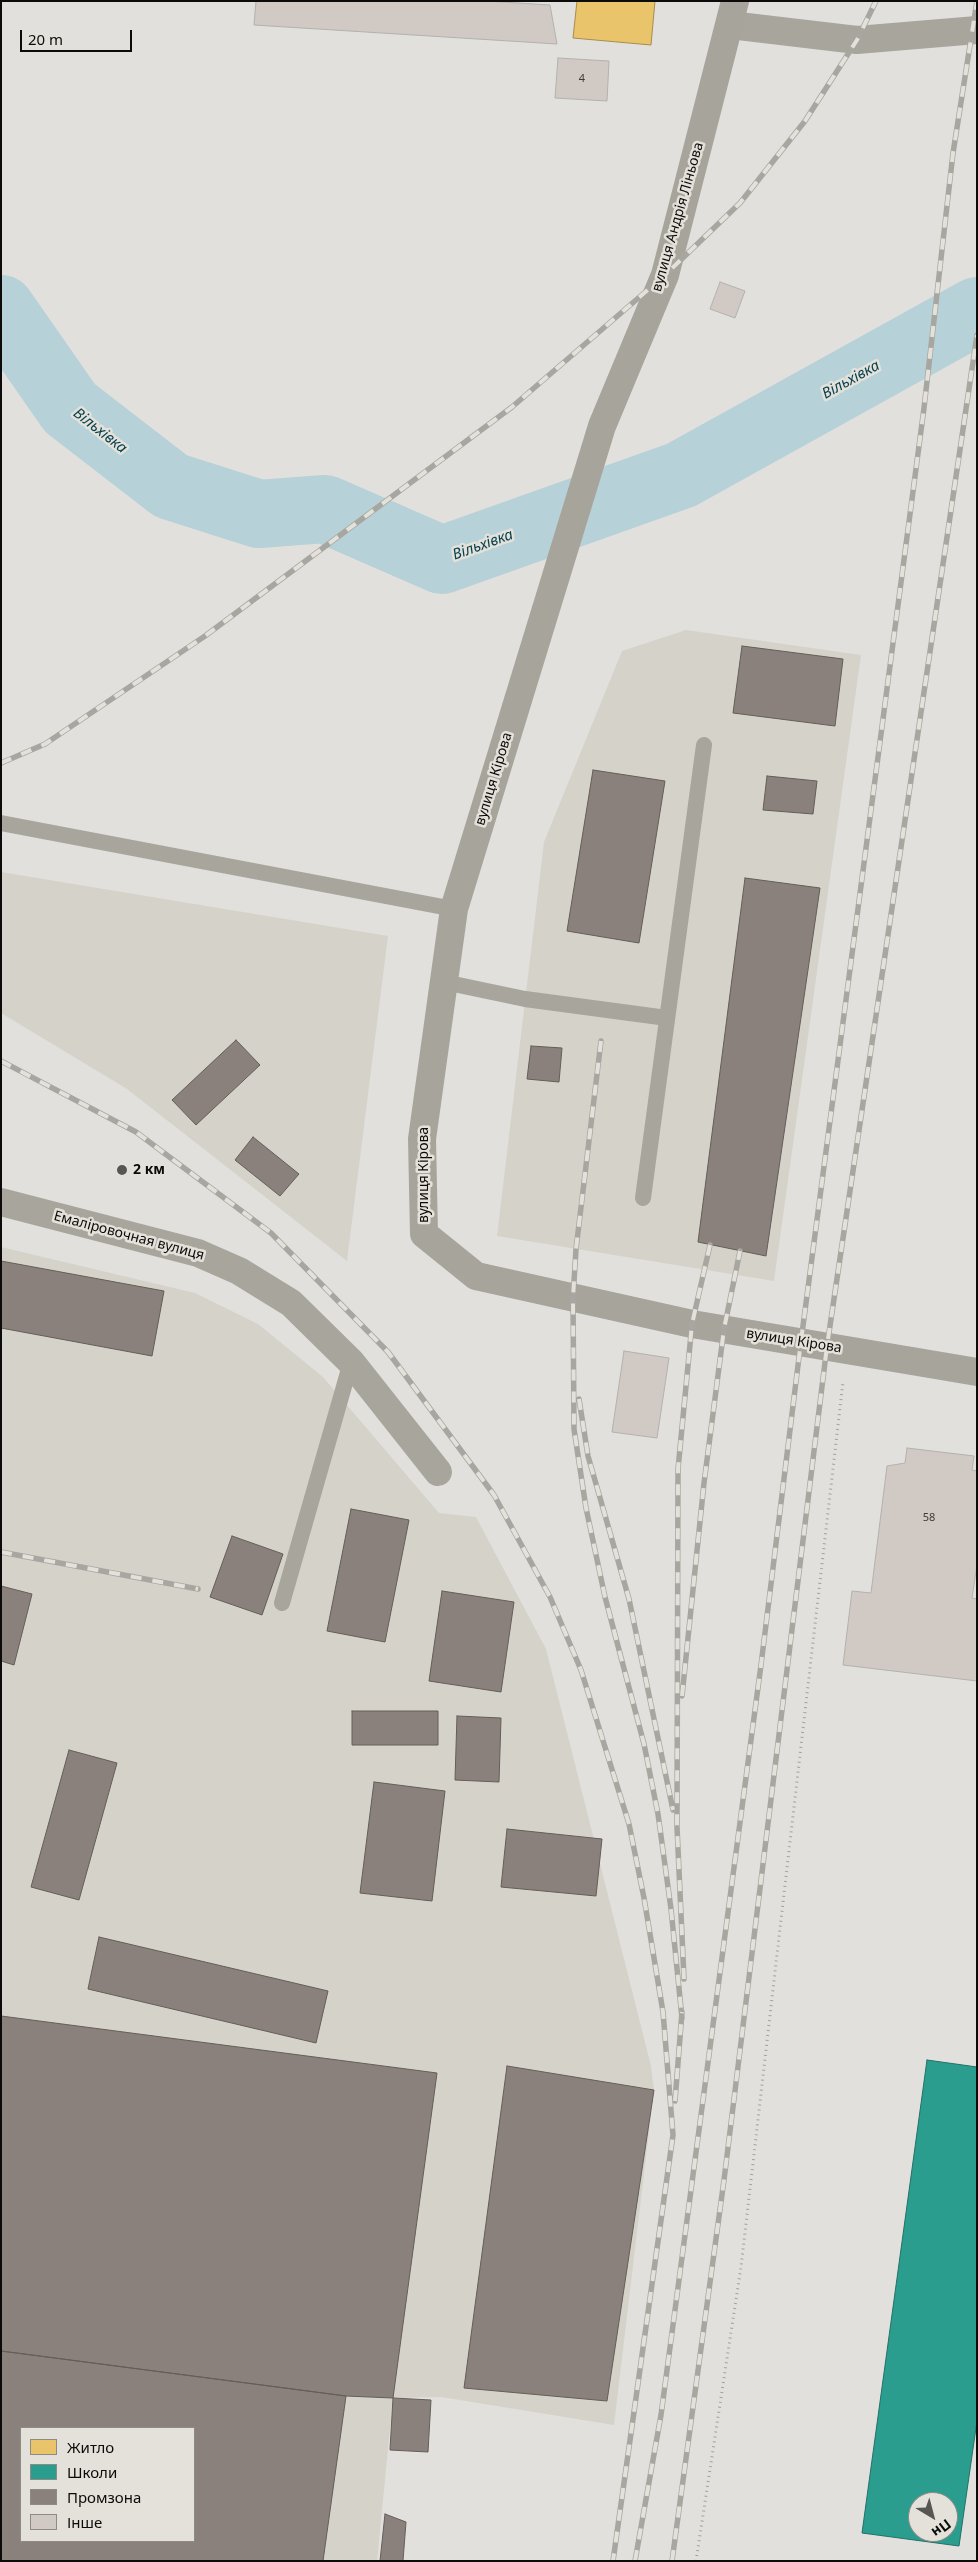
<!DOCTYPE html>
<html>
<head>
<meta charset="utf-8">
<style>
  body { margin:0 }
  #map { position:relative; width:978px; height:2562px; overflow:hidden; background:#e1e0dc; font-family:"Noto Sans",sans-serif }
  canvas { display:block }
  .frame { position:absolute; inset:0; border:2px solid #0c0b09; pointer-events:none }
  .legend { position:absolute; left:20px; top:2427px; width:175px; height:115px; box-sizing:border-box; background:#e3e1da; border:1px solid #8d8b86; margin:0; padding:6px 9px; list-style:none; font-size:15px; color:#0c0b09 }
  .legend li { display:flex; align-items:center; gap:10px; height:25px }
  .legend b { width:25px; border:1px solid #8d8b86 }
  .north { position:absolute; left:908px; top:2492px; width:50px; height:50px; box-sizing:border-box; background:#e3e1da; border:1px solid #8d8b86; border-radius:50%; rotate:143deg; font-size:14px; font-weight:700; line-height:20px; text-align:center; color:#0c0b09 }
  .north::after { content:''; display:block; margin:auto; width:18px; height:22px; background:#575653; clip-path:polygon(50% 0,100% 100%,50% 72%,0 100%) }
  .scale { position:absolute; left:20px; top:30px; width:112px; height:22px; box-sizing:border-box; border:2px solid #0c0b09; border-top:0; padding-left:6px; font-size:15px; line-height:18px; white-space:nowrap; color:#0c0b09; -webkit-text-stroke:4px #e3e1da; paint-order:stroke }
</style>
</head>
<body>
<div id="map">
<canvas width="978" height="2562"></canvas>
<div class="frame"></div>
<ul class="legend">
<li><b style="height:14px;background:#e9c46a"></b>Житло</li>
<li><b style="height:14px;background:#2a9d8f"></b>Школи</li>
<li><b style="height:14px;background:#8a817c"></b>Промзона</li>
<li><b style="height:14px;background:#d0c9c4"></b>Інше</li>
</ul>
<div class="north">Пн</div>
<div class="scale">20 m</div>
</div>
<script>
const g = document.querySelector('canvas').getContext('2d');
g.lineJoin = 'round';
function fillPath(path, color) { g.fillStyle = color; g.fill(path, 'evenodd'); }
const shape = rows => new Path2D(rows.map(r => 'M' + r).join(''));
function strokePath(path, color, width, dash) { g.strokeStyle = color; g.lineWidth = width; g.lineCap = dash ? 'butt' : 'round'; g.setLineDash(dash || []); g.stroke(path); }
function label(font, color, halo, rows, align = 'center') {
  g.font = font + ' "Noto Sans",sans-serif'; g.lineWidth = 5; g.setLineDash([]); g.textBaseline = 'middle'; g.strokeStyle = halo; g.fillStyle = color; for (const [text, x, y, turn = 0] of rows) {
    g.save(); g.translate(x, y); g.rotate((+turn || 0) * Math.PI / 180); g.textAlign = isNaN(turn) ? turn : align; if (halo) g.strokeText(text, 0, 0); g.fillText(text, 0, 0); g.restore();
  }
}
fillPath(shape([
  [686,630,861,655,774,1281,497,1236,544,842,622,651],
  [1,872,388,936,347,1261,127,1089,1,1013],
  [1,1247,195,1293,258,1324,323,1377,439,1513,476,1517,546,1649,651,2066,654,2090,614,2425,441,2397,393,2398,377,2561,1,2561],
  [21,2428,194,2428,194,2541,21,2541]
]), '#d5d2c9');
const homes = shape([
  [577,1,655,1,651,45,573,38,577,1]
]);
fillPath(homes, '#e9c46a');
strokePath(homes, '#a78c4d', 1);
const schools = shape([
  [927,2060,977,2067,977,2421,959,2546,862,2533,927,2060],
  [918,2502,948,2502,948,2532,918,2532,918,2502]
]);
fillPath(schools, '#2a9d8f');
strokePath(schools, '#217167', 1);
const industry = shape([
  [742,646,843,659,835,726,733,713,742,646],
  [593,770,665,781,639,943,567,931,593,770],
  [767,776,817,781,813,814,763,810,767,776],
  [745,878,820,888,766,1256,698,1242,745,878],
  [236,1040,260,1065,196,1125,172,1100,236,1040],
  [531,1046,562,1048,559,1082,527,1079,531,1046],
  [253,1137,299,1174,280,1196,235,1160,253,1137],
  [1,1261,164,1291,152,1356,1,1328,1,1261],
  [351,1509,409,1520,385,1642,327,1631,351,1509],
  [232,1536,283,1554,262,1615,210,1597,232,1536],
  [1,1586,32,1594,14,1665,1,1661,1,1586],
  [442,1591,514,1602,501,1692,429,1681,442,1591],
  [352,1711,438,1711,438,1745,352,1745,352,1711],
  [457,1716,501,1718,499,1782,455,1780,457,1716],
  [69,1750,117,1763,79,1900,31,1887,69,1750],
  [374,1782,445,1791,432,1901,360,1893,374,1782],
  [507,1829,602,1839,596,1896,501,1887,507,1829],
  [99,1937,328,1991,316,2043,88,1989,99,1937],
  [1,2016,437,2073,393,2398,346,2396,1,2351,1,2016],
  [507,2066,654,2090,607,2401,464,2388,507,2066],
  [1,2351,346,2396,323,2561,1,2561,1,2351],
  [21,2428,194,2428,194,2541,21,2541,21,2428],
  [393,2398,431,2400,428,2452,390,2450,393,2398],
  [385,2514,406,2522,403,2561,380,2561,385,2514]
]);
fillPath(industry, '#8a817c');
strokePath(industry, '#645e5a', 1);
strokePath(shape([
  [1,309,70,408,171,486,259,514,325,509,442,560,681,475,977,311]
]), '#b6d1d7', 68);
const building = shape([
  [256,1,487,1,550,5,557,44,254,25,256,1],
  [558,58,609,61,607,101,555,98,558,58],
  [720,282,745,291,735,318,710,309,720,282],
  [624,1351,669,1358,657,1438,612,1432,624,1351],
  [907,1448,974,1456,972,1470,977,1471,977,1565,972,1598,977,1599,977,1681,843,1665,852,1591,871,1593,887,1466,905,1463,907,1448]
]);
fillPath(building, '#d0c9c4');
strokePath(building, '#b3b1ae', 1);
strokePath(shape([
  [696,2561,741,2267,843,1382]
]), '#a3a19b', 3, [1, 4]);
strokePath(shape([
  [1,823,454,909],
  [444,982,525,999,667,1018],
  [643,1198,704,745],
  [282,1603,351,1362]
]), '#a8a59c', 16);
strokePath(shape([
  [730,25,857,40,977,30],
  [1,1202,198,1253,239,1271,291,1303,351,1362,438,1472]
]), '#a8a59c', 28);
strokePath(shape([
  [735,1,665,275,602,426,454,909,422,1139,424,1234,476,1276,692,1324,977,1372]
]), '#a7a49b', 28);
const rail = shape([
  [1,763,45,744,205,636,512,407,665,275,740,203,805,121,857,40,876,1],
  [601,1041,576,1249,573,1298,574,1429,586,1508,605,1597,644,1744,658,1814,671,1909,682,2018],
  [1,1061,136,1132,271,1233,388,1352,494,1495,550,1597,581,1670,629,1824,644,1898,663,2012,673,2135,613,2561],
  [579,1399,588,1456,629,1599,673,1810],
  [1,1552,198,1589],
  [682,1696,704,1483,724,1329,740,1251],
  [684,1979,677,1827,678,1469,692,1324,710,1245],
  [675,2101,682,2012],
  [635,2561,661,2415,761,1665,801,1341,924,408,953,153,977,1],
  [672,2561,724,2180,827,1346,977,335]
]);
strokePath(rail, '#a8a6a0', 5.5);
strokePath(rail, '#e3e1da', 4, [11]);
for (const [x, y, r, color] of [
  [122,1170,6,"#575653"]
]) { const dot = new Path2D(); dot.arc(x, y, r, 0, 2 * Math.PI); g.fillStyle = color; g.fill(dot); strokePath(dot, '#e3e1da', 2); }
label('11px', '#3e3c39', null, [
  ["4",582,79],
  ["58",929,1518]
]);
label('14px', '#0c0b09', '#e3e1da', [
  ["вулиця Андрія Ліньова",678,217,-74],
  ["вулиця Кірова",494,779,-73],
  ["вулиця Кірова",424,1175,-90],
  ["Емаліровочная вулиця",129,1236,15],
  ["вулиця Кірова",794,1341,9]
]);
label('bold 14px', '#0c0b09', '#e3e1da', [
  ["2 км",133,1170]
], 'left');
label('italic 15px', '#033f4c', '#e3e1da', [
  ["Вільхівка",851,380,-29],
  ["Вільхівка",100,431,38],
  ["Вільхівка",483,545,-20]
]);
</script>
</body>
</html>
